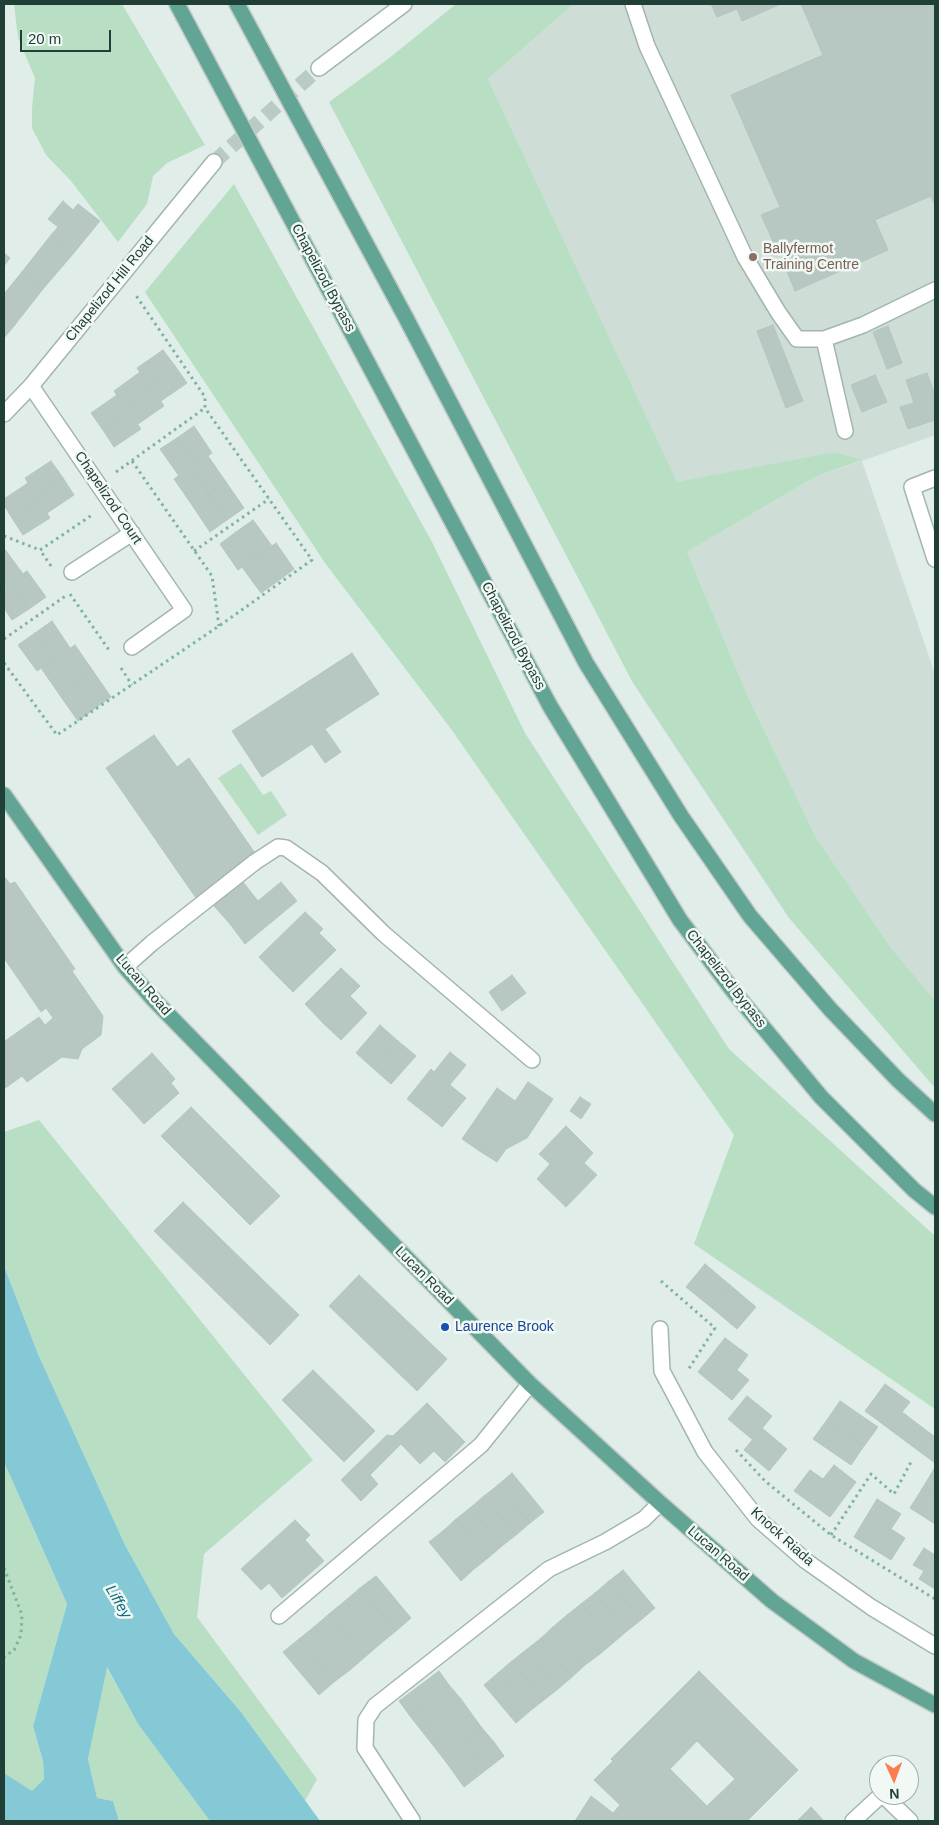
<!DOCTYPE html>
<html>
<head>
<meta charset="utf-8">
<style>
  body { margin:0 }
  #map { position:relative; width:939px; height:1825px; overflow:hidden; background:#e1ede8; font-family:Helvetica,sans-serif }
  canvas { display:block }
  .frame { position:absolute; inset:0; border:5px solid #203f37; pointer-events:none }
  .north { position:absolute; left:869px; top:1755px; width:50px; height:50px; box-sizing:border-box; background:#f2f9f5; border:1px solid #9eafa9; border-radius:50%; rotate:178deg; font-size:14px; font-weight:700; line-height:20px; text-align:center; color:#203f37 }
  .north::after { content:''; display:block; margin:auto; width:18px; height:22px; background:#fc7d50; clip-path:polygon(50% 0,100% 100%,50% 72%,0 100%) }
  .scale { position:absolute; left:20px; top:30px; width:91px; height:22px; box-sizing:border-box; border:2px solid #203f37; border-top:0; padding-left:6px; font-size:15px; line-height:18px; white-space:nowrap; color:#203f37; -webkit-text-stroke:4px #f2f9f5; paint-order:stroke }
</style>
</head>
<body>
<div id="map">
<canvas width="939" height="1825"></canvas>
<div class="frame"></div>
<div class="north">N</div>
<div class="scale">20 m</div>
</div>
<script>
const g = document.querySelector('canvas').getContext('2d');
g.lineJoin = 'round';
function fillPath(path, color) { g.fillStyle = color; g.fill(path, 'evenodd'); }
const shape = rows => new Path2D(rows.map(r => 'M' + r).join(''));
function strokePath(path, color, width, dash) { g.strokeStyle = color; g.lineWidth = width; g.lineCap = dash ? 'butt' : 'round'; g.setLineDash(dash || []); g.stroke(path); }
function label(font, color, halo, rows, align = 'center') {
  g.font = font + ' Helvetica,sans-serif'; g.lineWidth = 5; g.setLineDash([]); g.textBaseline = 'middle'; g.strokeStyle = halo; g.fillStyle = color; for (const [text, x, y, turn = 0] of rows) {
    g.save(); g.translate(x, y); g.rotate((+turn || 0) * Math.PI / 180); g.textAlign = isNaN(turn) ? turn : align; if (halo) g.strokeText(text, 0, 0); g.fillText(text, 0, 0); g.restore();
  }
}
fillPath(shape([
  [574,4,935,4,935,435,862,461,935,674,935,1000,891,948,816,837,750,701,687,552,815,477,861,461,834,452,677,483,488,79]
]), '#cfddd7');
fillPath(shape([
  [14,4,122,4,205,145,167,163,153,176,147,204,118,242,71,181,46,155,32,128,32,108,35,78,18,38],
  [456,4,574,4,488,79,677,482,834,452,862,460,815,477,687,552,750,701,816,837,891,948,935,1000,935,1088,789,918,633,683,329,102,388,59],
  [234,184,432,542,525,733,729,1049,935,1236,935,1409,694,1244,734,1135,451,729,325,563,145,292],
  [241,763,263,795,271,791,287,815,258,835,218,778],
  [39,1120,313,1460,204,1554,197,1617,317,1779,305,1801,241,1712,174,1634,125,1545,38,1354,4,1266,4,1132],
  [4,1462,67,1604,33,1726,43,1761,44,1779,33,1792,4,1773],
  [106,1666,138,1724,210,1821,119,1821,113,1801,97,1798,88,1759]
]), '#b8dfc4');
fillPath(shape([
  [4,1266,38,1354,125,1545,174,1634,241,1712,320,1821,210,1821,138,1724,107,1667,88,1759,97,1798,113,1801,119,1821,4,1821,4,1773,32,1791,44,1779,43,1761,33,1726,67,1604,4,1462]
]), '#85c8d6');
const building = shape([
  [711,4,781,4,742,21,737,9,717,17,711,4],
  [801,4,935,4,935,206,931,196,875,220,888,250,795,291,782,259,797,252,792,241,776,248,761,215,780,207,731,95,823,55,801,4],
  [63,201,73,210,78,204,100,221,73,254,51,235,58,227,48,219,63,201],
  [51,235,73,254,43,289,22,272,51,235],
  [4,253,10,258,4,266,4,253],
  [22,272,43,289,14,326,4,318,4,294,22,272],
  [4,318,14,326,4,338,4,318],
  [773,325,803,401,786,408,757,331,773,325],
  [888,326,902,363,887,369,873,332,888,326],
  [163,350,175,366,149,385,137,368,163,350],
  [175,366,187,383,161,401,149,385,175,366],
  [140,372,152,389,126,408,114,391,140,372],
  [927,373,935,395,935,420,908,429,900,407,914,403,906,380,927,373],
  [875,375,887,402,862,412,851,385,875,375],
  [152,389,164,406,138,424,126,408,152,389],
  [117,395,129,412,103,430,91,413,117,395],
  [129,412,141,429,114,447,103,430,129,412],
  [194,426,212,453,196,464,177,438,194,426],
  [177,438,196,464,179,476,160,449,177,438],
  [208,456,226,482,209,494,191,467,208,456],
  [51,461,63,478,36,496,25,478,51,461],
  [191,467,209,494,192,505,174,479,191,467],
  [63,478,74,495,47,513,36,496,63,478],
  [226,482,244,508,227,520,209,494,226,482],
  [28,483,39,500,12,518,4,505,4,499,28,483],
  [209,494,227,520,210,532,192,505,209,494],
  [39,500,50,518,23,535,12,518,39,500],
  [253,520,272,546,255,558,236,532,253,520],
  [236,532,255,558,238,570,220,544,236,532],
  [276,543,294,569,278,581,259,555,276,543],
  [4,548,23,574,6,585,4,582,4,548],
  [259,555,278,581,261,593,242,567,259,555],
  [27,571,46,597,29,609,11,582,27,571],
  [11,582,29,609,12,620,4,608,4,587,11,582],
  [52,621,70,648,53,660,35,633,52,621],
  [35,633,53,660,37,671,18,645,35,633],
  [75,645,93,671,76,683,58,657,75,645],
  [352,653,379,694,325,729,341,752,325,763,312,744,262,777,232,731,352,653],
  [58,657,76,683,59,694,41,668,58,657],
  [93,671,111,697,94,709,76,683,93,671],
  [76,683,94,709,78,721,59,694,76,683],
  [154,735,177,767,189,758,257,856,196,898,106,768,154,735],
  [4,876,10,884,15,882,75,969,72,971,103,1016,101,1035,82,1049,78,1059,62,1057,27,1082,22,1076,4,1089,4,1039,5,1041,39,1017,45,1025,53,1018,46,1008,41,1012,4,958,4,876],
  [243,882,258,901,230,924,214,906,243,882],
  [281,882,297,901,245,944,230,924,281,882],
  [305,912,323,929,276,975,259,957,305,912],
  [319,933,336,950,293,992,276,975,319,933],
  [341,968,360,986,323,1023,305,1004,341,968],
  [512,975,526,993,502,1011,489,992,512,975],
  [350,996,367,1013,341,1040,323,1023,350,996],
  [380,1025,398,1041,374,1069,356,1053,380,1025],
  [398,1041,416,1056,391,1084,374,1069,398,1041],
  [450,1052,466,1065,426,1114,407,1099,431,1069,434,1072,450,1052],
  [152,1053,168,1071,128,1106,112,1089,152,1053],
  [168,1071,175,1079,171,1083,179,1093,144,1124,128,1106,168,1071],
  [528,1082,553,1099,527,1138,506,1149,497,1162,481,1152,528,1082],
  [450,1085,466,1098,442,1127,426,1114,450,1085],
  [497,1088,515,1101,481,1152,462,1139,497,1088],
  [580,1097,591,1104,581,1119,570,1111,580,1097],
  [191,1107,280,1196,250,1225,161,1136,191,1107],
  [566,1126,593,1153,584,1163,597,1175,566,1207,537,1179,550,1164,539,1154,566,1126],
  [183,1202,299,1315,270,1345,154,1231,183,1202],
  [705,1264,730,1285,712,1308,686,1287,705,1264],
  [359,1275,447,1359,417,1391,329,1306,359,1275],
  [730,1285,756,1307,737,1329,712,1308,730,1285],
  [725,1338,748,1355,737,1370,749,1380,732,1400,698,1372,725,1338],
  [313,1370,375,1431,344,1462,282,1400,313,1370],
  [885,1384,910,1402,902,1412,935,1437,935,1463,865,1411,885,1384],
  [747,1396,772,1416,753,1440,728,1419,747,1396],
  [840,1401,878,1427,864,1446,827,1420,840,1401],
  [427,1403,465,1442,445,1462,434,1451,420,1464,401,1444,370,1475,378,1484,361,1501,341,1480,387,1435,393,1436,427,1403],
  [827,1420,864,1446,851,1465,813,1439,827,1420],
  [762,1428,787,1449,769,1471,744,1450,762,1428],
  [834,1465,856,1482,830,1517,794,1491,810,1470,823,1479,834,1465],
  [934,1469,935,1470,935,1497,922,1489,934,1469],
  [512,1473,544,1512,530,1523,498,1485,512,1473],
  [498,1485,530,1523,516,1535,484,1496,498,1485],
  [922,1489,935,1497,935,1524,910,1508,922,1489],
  [484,1496,516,1535,502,1546,470,1508,484,1496],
  [877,1499,901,1514,891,1529,905,1538,891,1560,854,1537,877,1499],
  [470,1508,502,1546,488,1558,456,1519,470,1508],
  [456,1519,488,1558,474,1569,443,1531,456,1519],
  [295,1520,310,1535,305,1540,324,1561,282,1598,269,1583,261,1590,241,1569,295,1520],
  [443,1531,474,1569,461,1581,429,1542,443,1531],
  [924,1548,935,1555,935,1589,919,1579,924,1571,913,1565,924,1548],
  [623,1570,655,1608,641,1620,609,1581,623,1570],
  [376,1576,411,1618,396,1631,360,1588,376,1576],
  [609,1581,641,1620,627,1631,595,1593,609,1581],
  [360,1588,396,1631,380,1644,345,1601,360,1588],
  [595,1593,627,1631,613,1643,581,1604,595,1593],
  [345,1601,380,1644,365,1657,329,1614,345,1601],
  [581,1604,613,1643,600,1654,567,1615,581,1604],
  [329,1614,365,1657,350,1670,314,1627,329,1614],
  [567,1615,600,1654,585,1665,553,1627,567,1615],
  [314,1627,350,1670,334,1682,299,1639,314,1627],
  [553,1627,585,1665,572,1677,540,1639,553,1627],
  [299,1639,334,1682,319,1695,283,1652,299,1639],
  [540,1639,572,1677,558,1689,526,1650,540,1639],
  [526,1650,558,1689,544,1700,512,1661,526,1650],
  [512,1661,544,1700,530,1711,498,1673,512,1661],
  [439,1671,449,1685,410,1716,399,1701,439,1671],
  [699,1671,798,1770,747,1821,575,1821,591,1796,613,1813,620,1805,594,1780,613,1761,611,1759,699,1671],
  [697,1741,735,1779,707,1806,670,1769,697,1741],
  [498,1673,530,1711,516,1723,484,1685,498,1673],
  [449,1685,461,1699,421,1730,410,1716,449,1685],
  [461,1699,471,1713,432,1744,421,1730,461,1699],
  [471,1713,482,1728,443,1758,432,1744,471,1713],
  [482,1728,494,1742,454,1773,443,1758,482,1728],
  [494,1742,504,1756,464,1787,454,1773,494,1742],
  [811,1807,824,1821,797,1821,811,1807]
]);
fillPath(building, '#b6c8c1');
strokePath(building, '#b3c7bf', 1);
strokePath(shape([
  [214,162,319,68]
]), '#bacac5', 15, [15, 8]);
const minor = shape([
  [633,4,647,46,745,257,778,312,797,339,824,339,863,325,935,290],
  [319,68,404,4],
  [824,339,845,431],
  [31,386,184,610,132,647],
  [4,414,31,386,214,162],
  [935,478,912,487,935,559],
  [72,572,132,533],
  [125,967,152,943,255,862,278,847,286,848,322,873,384,934,532,1060],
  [660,1329,662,1371,705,1452,758,1519,806,1561,871,1607,935,1646],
  [279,1616,481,1445,530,1384],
  [883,1795,910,1821],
  [412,1820,365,1748,366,1720,375,1706,549,1569,605,1542,644,1519,660,1503],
  [853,1821,881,1795]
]);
const major = shape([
  [177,4,550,706,680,920,734,992,821,1097,914,1190,935,1207],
  [237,4,406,318,586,663,681,816,750,916,830,1009,898,1080,935,1114],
  [4,795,125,967,154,1000,530,1384,660,1503,772,1601,854,1661,935,1705]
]);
strokePath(minor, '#a3b5af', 18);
strokePath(major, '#c1c9c7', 18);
strokePath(shape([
  [132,461,212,576,219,626],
  [116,472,205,408],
  [4,536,40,550],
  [194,551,269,499],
  [51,566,40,550,92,515],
  [70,594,109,650],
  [4,639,67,595],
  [4,663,57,735,219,626,312,560,205,408,205,397,135,294],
  [121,668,132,685],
  [661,1281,715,1328,688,1370],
  [736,1450,765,1481,831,1535,935,1599],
  [831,1535,871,1474,894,1494,911,1462],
  [4,1568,22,1615,21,1635,14,1650,4,1657]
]), '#7fb3a3', 3, [2.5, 4]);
strokePath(minor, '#fff', 15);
strokePath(major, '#62a595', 15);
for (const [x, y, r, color] of [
  [753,257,5,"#8d6e63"],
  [445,1327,5,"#1a4fb4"]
]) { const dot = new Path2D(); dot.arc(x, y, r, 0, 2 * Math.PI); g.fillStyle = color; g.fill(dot); strokePath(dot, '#f2f9f5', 2); }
label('14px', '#785e54', '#f2f9f5', [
  ["Ballyfermot",763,249],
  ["Training Centre",763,265]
], 'left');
label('14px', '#203f37', '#f2f9f5', [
  ["Chapelizod Bypass",323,278,62],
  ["Chapelizod Hill Road",110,289,-51],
  ["Chapelizod Court",108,498,56],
  ["Chapelizod Bypass",513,636,62],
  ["Chapelizod Bypass",726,979,52],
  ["Lucan Road",143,985,49],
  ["Lucan Road",424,1276,45],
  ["Knock Riada",782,1537,42],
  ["Lucan Road",718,1554,41]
]);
label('14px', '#164399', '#f2f9f5', [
  ["Laurence Brook",455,1327]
], 'left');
label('italic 15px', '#166b7f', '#f2f9f5', [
  ["Liffey",118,1602,59]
]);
</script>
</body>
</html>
